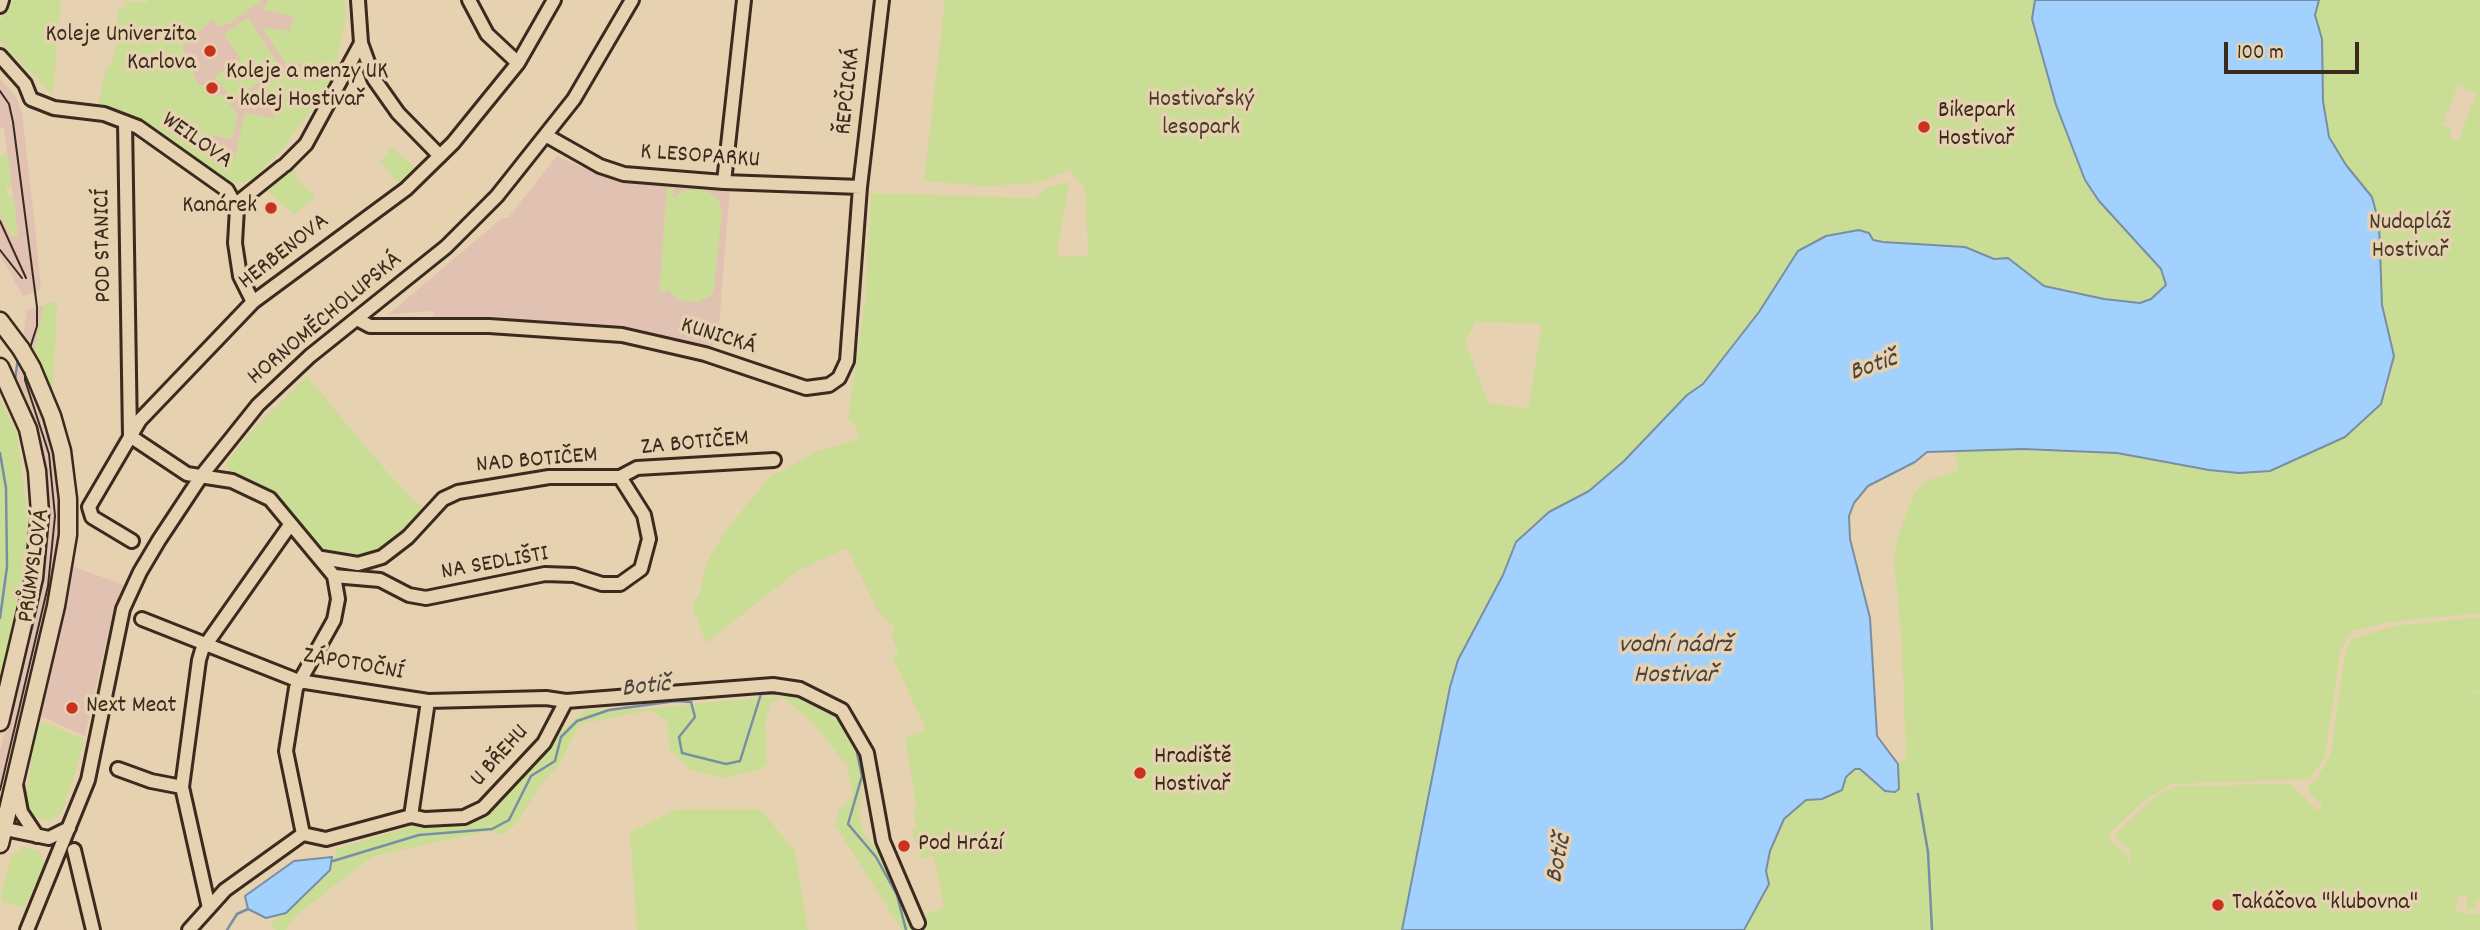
<!DOCTYPE html>
<html>
<head>
<meta charset="utf-8">
<style>
  body { margin:0 }
  #map { position:relative; width:2480px; height:930px; overflow:hidden; background:#e6d1b0; font-family:Dekko,sans-serif }
  canvas { display:block }
  .scale { position:absolute; left:2224px; top:42px; width:135px; height:32px; box-sizing:border-box; border:4px solid #3b2a1e; border-top:0; padding-left:9px; font-size:21px; line-height:24px; white-space:nowrap; color:#3b2a1e; -webkit-text-stroke:5px #e6d1b0; paint-order:stroke }
</style>
</head>
<body>
<div id="map">
<canvas width="2480" height="930"></canvas>
<div class="scale">100 m</div>
</div>
<script>
const g = document.querySelector('canvas').getContext('2d');
g.lineJoin = 'round';
function fillPath(path, color) { g.fillStyle = color; g.fill(path, 'evenodd'); }
const shape = rows => new Path2D(rows.map(r => 'M' + r).join(''));
function strokePath(path, color, width, dash) { g.strokeStyle = color; g.lineWidth = width; g.lineCap = dash ? 'butt' : 'round'; g.setLineDash(dash || []); g.stroke(path); }
function label(font, color, halo, rows, align = 'center') {
  g.font = font + ' Dekko,sans-serif'; g.lineWidth = 7; g.setLineDash([]); g.textBaseline = 'middle'; g.strokeStyle = halo; g.fillStyle = color; for (const [text, x, y, turn = 0] of rows) {
    g.save(); g.translate(x, y); g.rotate((+turn || 0) * Math.PI / 180); g.textAlign = isNaN(turn) ? turn : align; if (halo) g.strokeText(text, 0, 0); g.fillText(text, 0, 0); g.restore();
  }
}
fillPath(shape([
  [148,0,310,0,325,76,248,168,171,142,148,125,123,112,98,107,107,66,110,66,114,58,116,43,138,45,140,40,117,37,118,10,147,3],
  [0,79,15,95,22,112,36,237,41,290,23,296,0,255,0,215,11,236,16,237,18,233,4,128,0,128],
  [557,156,600,175,626,181,730,188,719,325,712,350,623,329,563,324,434,321,433,311,389,314,502,218,508,218],
  [44,305,43,315,33,356,23,338,27,310],
  [19,358,39,400,54,447,60,487,61,533,55,579,0,810,0,751,34,612,47,528,45,474,33,423,16,377],
  [72,566,124,585,111,621,85,736,40,716]
]), '#e1c2b2');
fillPath(shape([
  [14,0,61,0,53,95,0,42,0,21],
  [148,0,262,0,230,23,218,26,224,34,248,18,281,68,233,99,215,77,207,83,216,97,221,94,238,115,232,139,203,134,200,149,235,156,245,113,273,118,276,103,249,96,287,71,289,77,318,82,321,67,292,62,288,66,262,28,290,31,293,16,263,10,269,0,345,0,346,18,333,80,285,146,250,182,228,182,141,120,109,107,98,107,107,66,110,66,114,58,116,42,138,45,140,40,117,37,118,10,124,10,125,1,147,3],
  [213,19,241,59,199,87,182,47],
  [945,0,2035,0,2034,5,2056,105,2085,180,2099,201,2161,269,2166,285,2159,293,2140,303,2104,299,2044,286,2031,276,1965,247,1923,247,1873,240,1798,251,1759,312,1703,384,1687,395,1624,461,1589,491,1549,512,1524,532,1458,660,1402,930,926,930,921,916,944,907,934,856,920,858,912,830,917,828,913,811,917,809,905,738,926,729,892,656,899,652,890,634,896,629,878,611,847,548,797,571,706,643,692,606,700,593,706,565,725,531,770,477,818,451,859,439,857,429,848,418,865,303,871,193,1036,198,1048,187,1069,182,1056,257,1088,256,1086,195,1083,185,1070,173,1080,160,1070,170,1036,183,986,186,924,181],
  [1476,322,1542,324,1528,409,1488,403,1465,341],
  [2319,0,2480,0,2480,613,2389,622,2353,631,2341,648,2325,756,2310,779,2171,784,2142,802,2110,833,2109,839,2126,854,2131,866,2129,849,2116,838,2116,833,2150,801,2165,791,2181,786,2290,784,2318,811,2323,805,2310,795,2309,785,2317,779,2331,753,2345,652,2352,639,2395,626,2480,617,2480,690,2468,692,2480,692,2480,895,2478,902,2475,902,2477,910,2466,909,2468,896,2458,895,2456,912,2480,915,2480,930,1744,930,1769,884,1766,872,1770,851,1784,819,1806,800,1836,793,1855,769,1860,769,1885,791,1900,777,1898,764,1906,758,1902,642,1894,559,1897,539,1914,494,1924,482,1958,470,1955,449,2117,453,2209,470,2239,473,2270,471,2345,437,2387,393,2394,356,2382,305,2380,245,2372,197,2346,165,2329,137,2323,101,2322,39,2315,15],
  [2458,85,2477,93,2458,141,2449,137,2452,129,2442,125],
  [392,148,417,169,400,185,380,161],
  [7,152,12,188,7,186,6,192,9,197,13,196,18,234,14,237,0,215,0,157],
  [298,158,294,168,297,179,315,197,294,214,266,190],
  [667,188,673,188,673,199,684,190,705,190,717,198,722,209,714,290,709,297,695,302,679,300,667,289,666,293,659,292],
  [57,301,53,395,52,396,33,356,44,305],
  [307,376,388,473,423,509,389,548,362,559,332,556,312,539,271,492,228,470,226,463,249,434],
  [0,399,17,434,30,536,0,686],
  [790,695,821,709,850,731,859,749,864,773,859,813,864,836,876,847,916,930,902,930,835,825,839,811,853,796,847,765,813,723,782,696,770,706,765,723,767,763,761,769,724,778,690,770,669,748,668,722,652,710,580,724,559,765,543,782,516,824,502,835,487,831,373,856,295,916,286,930,276,930,270,923,286,913,322,880,334,861,336,849,413,826,486,818,514,781,557,734,586,710,643,709],
  [43,722,85,739,62,813,50,821,35,817,25,800,37,726],
  [678,809,760,809,795,851,808,930,637,930,630,832],
  [23,847,39,851,45,864,25,905,20,907,2,901,1,894,11,858]
]), '#c9de94');
const water = shape([
  [2035,0,2319,0,2315,15,2322,39,2323,101,2329,137,2346,165,2372,197,2379,223,2382,305,2394,356,2381,404,2345,437,2270,471,2239,473,2209,470,2117,453,2023,449,1927,452,1915,462,1868,486,1854,503,1849,516,1850,539,1870,618,1877,736,1898,764,1899,789,1895,792,1885,791,1860,769,1855,769,1846,777,1842,790,1822,799,1806,800,1784,819,1770,851,1766,871,1769,884,1744,930,1402,930,1450,687,1458,660,1503,575,1516,542,1549,512,1589,491,1624,461,1687,395,1703,384,1759,312,1798,251,1826,236,1859,230,1869,233,1873,240,1883,242,1965,247,1994,259,2008,258,2044,286,2104,299,2140,303,2151,299,2166,285,2161,269,2099,201,2085,180,2056,105,2032,19,2035,0],
  [332,857,330,870,286,913,266,918,248,909,245,896,294,861,332,857]
]);
fillPath(water, '#a2d1fd');
strokePath(water, '#798ea4', 2);
strokePath(shape([
  [15,380,18,358],
  [0,453,6,488,7,567,0,618],
  [794,694,837,717,856,748,862,776,848,824,876,857,897,895,906,930],
  [1918,794,1928,852,1932,930],
  [333,861,419,835,492,829,509,820,531,776,555,761,561,737,577,721,609,710,676,701,691,702,695,717,679,737,682,753,726,764,740,761,761,694,788,693],
  [227,930,237,914,248,909]
]), '#798ea4', 2.5);
const minor = shape([
  [358,0,361,43,374,79,398,113,440,156],
  [469,0,487,34,518,63],
  [0,6,2,0],
  [0,56,25,84,31,99,54,108,104,114,138,127,227,190,237,208,235,243,240,276,253,302],
  [125,122,130,436],
  [547,136,600,166,624,174,724,182,860,187],
  [285,165,306,144,361,43],
  [724,182,744,0],
  [236,204,282,167],
  [357,319,370,326,489,326,622,335,705,354,806,388,829,385,839,378,847,361,860,187,882,0],
  [130,436,187,474,232,481,270,499,334,576,338,599,334,620,296,688,286,751,303,834],
  [132,541,92,517,89,507,140,420,253,302,406,189,453,143,518,63,554,0],
  [322,558,358,564,382,557,408,537,443,499,458,492,549,477,620,477,637,468,774,460],
  [334,576,380,580,409,595,426,598,545,574,574,575,602,584,620,584,641,569,649,539,644,515,620,477],
  [142,619,299,681,428,701,546,698,566,701,773,685,800,689,842,710,867,753,883,841,918,923],
  [118,769,151,781,182,787],
  [16,785,21,812,37,836],
  [411,816,428,701],
  [0,828,49,838,69,828],
  [74,850,93,930],
  [209,908,182,787,199,660,202,650,290,525],
  [27,930,88,780,123,609,140,572,159,540,202,475,258,405,310,356,446,247,497,196,574,99,632,0],
  [189,930,225,890,303,834,326,839,411,816,425,819,464,817,483,808,544,743,566,701]
]);
const major = shape([
  [0,321,21,349],
  [0,367,28,429,37,471,40,513,34,578,0,722],
  [0,844,56,606,68,535,68,499,62,451,52,416,32,368]
]);
strokePath(minor, '#3b2a1e', 18);
strokePath(major, '#3b2a1e', 21);
strokePath(minor, '#e6d1b0', 12);
strokePath(major, '#e6d1b0', 16);
strokePath(shape([
  [0,91,9,104,13,122,37,307,37,326,25,364,25,380,49,454,55,516,48,586,0,790],
  [0,221,26,278],
  [0,250,22,278]
]), '#3b2a1e', 2);
const majorBridge = shape([
  [21,349,32,368]
]);
strokePath(majorBridge, '#3b2a1e', 21, []);
strokePath(majorBridge, '#e6d1b0', 16);
for (const [x, y, r, color] of [
  [210,51,7,"#c8321e"],
  [212,88,7,"#c8321e"],
  [1924,127,7,"#c8321e"],
  [271,208,7,"#c8321e"],
  [72,708,7,"#c8321e"],
  [1140,773,7,"#c8321e"],
  [904,846,7,"#c8321e"],
  [2218,905,7,"#c8321e"]
]) { const dot = new Path2D(); dot.arc(x, y, r, 0, 2 * Math.PI); g.fillStyle = color; g.fill(dot); strokePath(dot, '#e6d1b0', 2.5); }
label('24px', '#3b2a1e', '#e6d1b0', [
  ["Koleje Univerzita",196,37,"right"],
  ["Karlova",196,65,"right"],
  ["Koleje a menzy UK",226,74],
  ["- kolej Hostivař",226,102],
  ["Bikepark",1938,113],
  ["Hostivař",1938,141],
  ["Kanárek",257,208,"right"],
  ["Next Meat",86,708],
  ["Hradiště",1154,759],
  ["Hostivař",1154,787],
  ["Pod Hrází",918,846],
  ["Takáčova \"klubovna\"",2232,905]
], 'left');
label('24px', '#3b2a1e', '#e6d1b0', [
  ["ŘEPČICKÁ",850,91,-84],
  ["WEILOVA",196,142,35],
  ["K LESOPARKU",700,158,4],
  ["POD STANICÍ",105,246,-91],
  ["HERBENOVA",285,253,-38],
  ["HORNOMĚCHOLUPSKÁ",326,320,-40],
  ["KUNICKÁ",718,338,17],
  ["ZA BOTIČEM",695,445,-5],
  ["NAD BOTIČEM",537,462,-5],
  ["NA SEDLIŠTI",495,565,-10],
  ["PRŮMYSLOVÁ",36,566,-82],
  ["ZÁPOTOČNÍ",353,666,10],
  ["U BŘEHU",501,757,-48]
]);
label('24px', '#493c2a', '#e6d1b0', [
  ["Hostivařský",1201,102],
  ["lesopark",1201,130],
  ["Nudapláž",2410,225],
  ["Hostivař",2410,253]
]);
label('italic 26px', '#4a433f', '#e6d1b0', [
  ["Botič",1874,368,-19],
  ["vodní nádrž",1675,647],
  ["Hostivař",1675,677],
  ["Botič",646,689,-6],
  ["Botič",1561,859,-79]
]);
</script>
</body>
</html>
